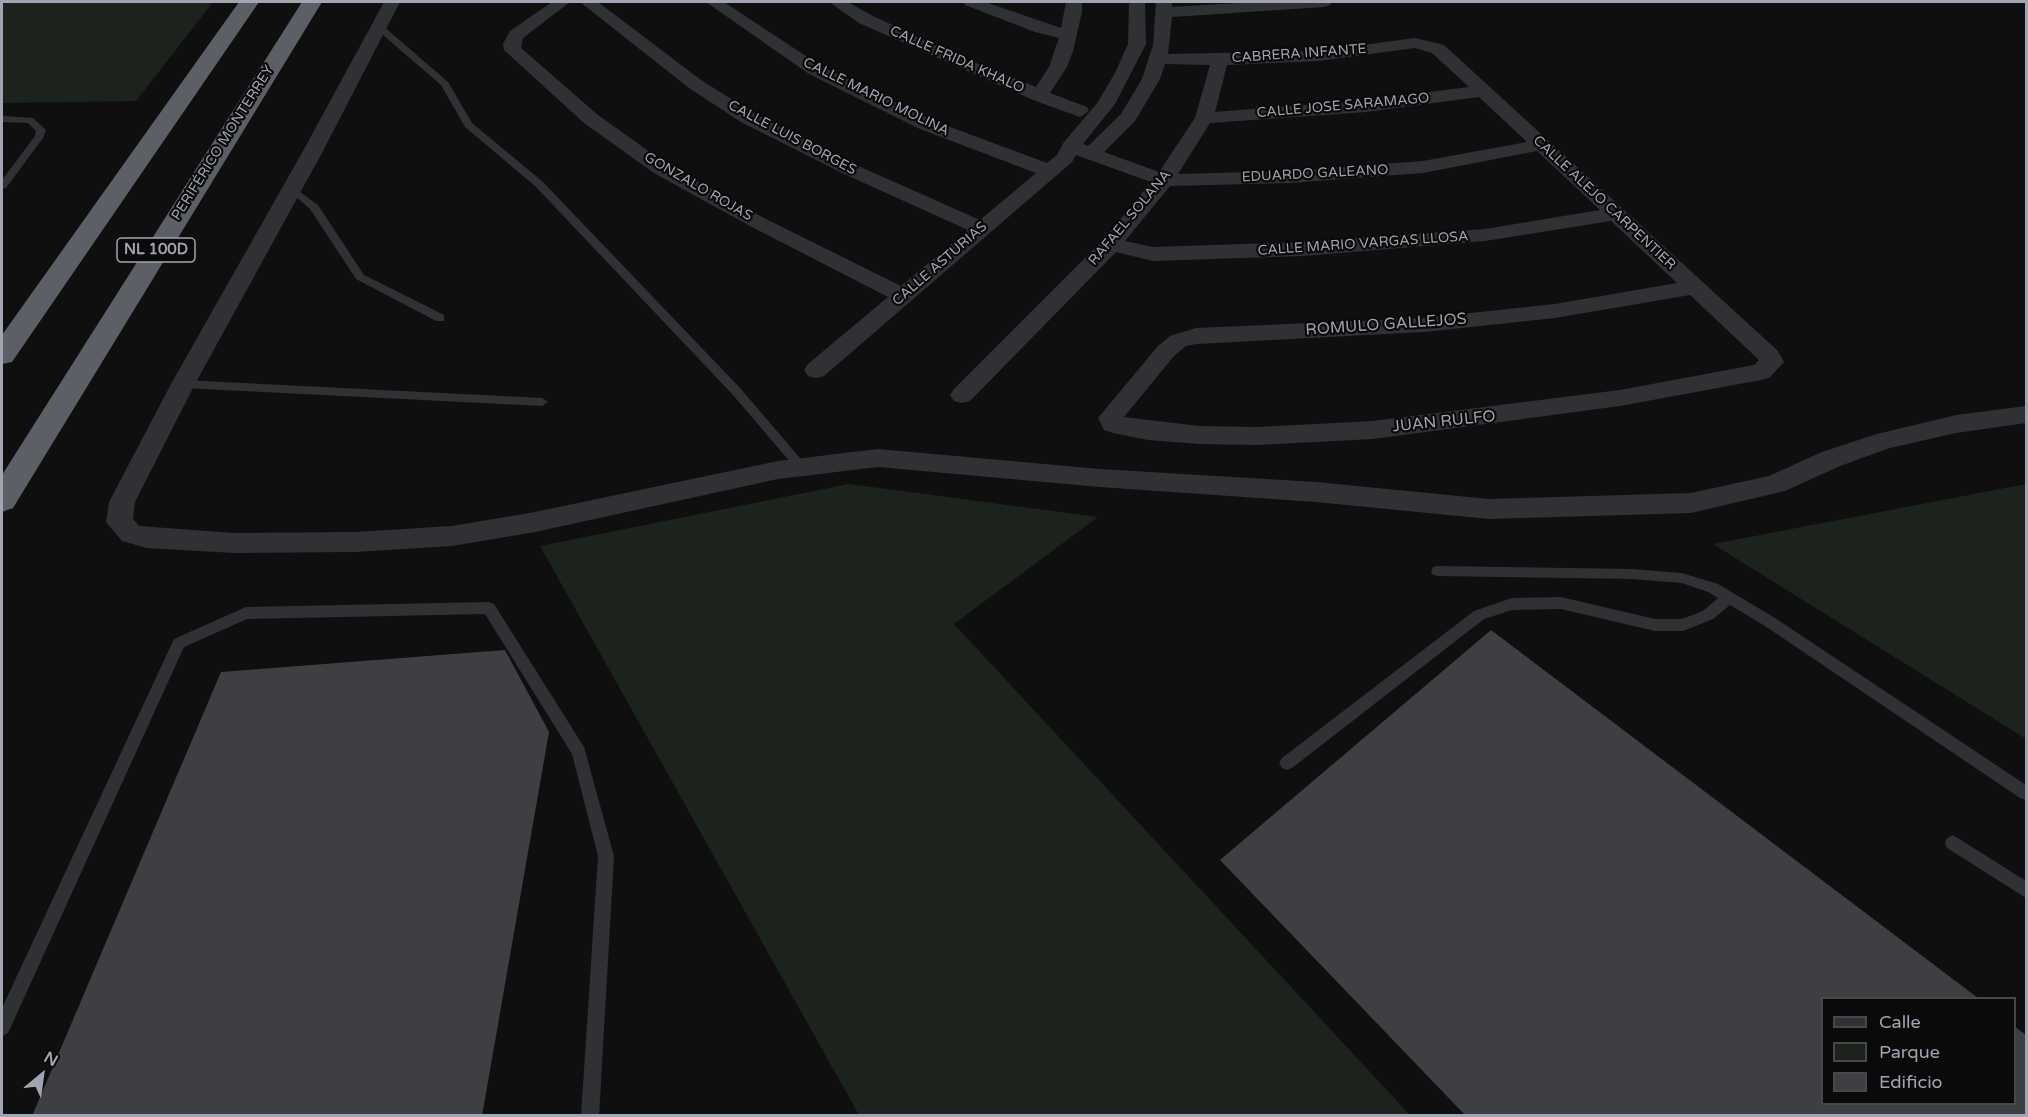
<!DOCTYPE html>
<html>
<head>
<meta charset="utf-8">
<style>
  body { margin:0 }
  #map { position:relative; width:2028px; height:1117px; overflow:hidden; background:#0f0f10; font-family:"Varela Round",sans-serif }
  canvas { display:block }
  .frame { position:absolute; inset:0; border:3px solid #a1a5b1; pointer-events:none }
  .legend { position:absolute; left:1821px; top:997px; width:195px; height:108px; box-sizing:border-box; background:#0a0a0b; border:2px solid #46484d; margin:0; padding:8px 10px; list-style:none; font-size:18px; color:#a1a5b1 }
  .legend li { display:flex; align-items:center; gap:12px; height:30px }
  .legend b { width:30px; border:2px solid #46484d }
  .north { position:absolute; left:12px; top:1045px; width:60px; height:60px; -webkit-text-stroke:4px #0a0a0b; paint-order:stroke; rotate:29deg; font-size:16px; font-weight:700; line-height:24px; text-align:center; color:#a1a5b1 }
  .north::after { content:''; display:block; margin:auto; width:21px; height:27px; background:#a1a5b1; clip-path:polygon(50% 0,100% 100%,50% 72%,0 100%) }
</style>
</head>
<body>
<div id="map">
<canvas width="2028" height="1117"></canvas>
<div class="frame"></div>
<ul class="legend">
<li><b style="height:8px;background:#303135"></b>Calle</li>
<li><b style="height:16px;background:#1c231d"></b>Parque</li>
<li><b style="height:16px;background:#3e3f43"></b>Edificio</li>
</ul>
<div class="north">N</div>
</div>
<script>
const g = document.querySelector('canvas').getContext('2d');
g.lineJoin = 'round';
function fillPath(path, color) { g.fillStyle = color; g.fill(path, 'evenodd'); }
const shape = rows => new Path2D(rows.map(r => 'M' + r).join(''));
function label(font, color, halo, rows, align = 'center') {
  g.font = font + ' "Varela Round",sans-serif'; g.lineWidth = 4.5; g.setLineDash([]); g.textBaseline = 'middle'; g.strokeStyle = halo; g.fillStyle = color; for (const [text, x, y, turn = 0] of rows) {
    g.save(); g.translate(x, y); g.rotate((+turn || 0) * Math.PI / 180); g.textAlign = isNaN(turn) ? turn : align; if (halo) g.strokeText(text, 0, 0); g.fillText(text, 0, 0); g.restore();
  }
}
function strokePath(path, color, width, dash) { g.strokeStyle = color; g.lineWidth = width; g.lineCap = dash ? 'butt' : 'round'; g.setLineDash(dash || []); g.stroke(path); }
fillPath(shape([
  [2,2,213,2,136,101,2,103],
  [849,484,1098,517,954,624,1410,1115,859,1115,540,546],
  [2026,484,2026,739,1713,544]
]), '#1c231d');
fillPath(shape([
  [1491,630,1978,998,1822,998,1822,1104,2014,1104,2014,1026,2026,1035,2026,1116,1466,1116,1220,860],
  [505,650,549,732,482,1116,32,1116,221,672]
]), '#3e3f43');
fillPath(shape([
  [376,25,382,25,448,82,472,123,543,182,741,389,805,464,807,467,805,470,797,470,733,395,535,186,465,127,441,85,376,29,376,25],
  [2,116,33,118,46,130,43,138,6,188,2,189,2,180,35,136,36,131,28,123,2,122,2,116],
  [292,186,318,205,364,275,444,315,444,321,436,321,356,279,310,209,287,189,292,186],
  [183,380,542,398,548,402,542,406,183,388,177,384,183,380],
  [1438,566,1632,569,1682,573,1718,584,1775,618,2026,785,2026,800,2020,798,1765,626,1730,605,1713,619,1683,631,1655,631,1561,609,1512,610,1484,619,1292,768,1287,770,1282,768,1279,763,1282,758,1474,611,1512,598,1561,597,1655,619,1682,619,1703,611,1718,598,1708,592,1682,583,1632,579,1438,576,1433,575,1431,571,1433,567,1438,566],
  [489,602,494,604,584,747,614,856,599,1116,581,1116,598,856,572,754,485,614,247,619,184,647,8,1033,2,1036,2,1008,174,639,246,607,489,602],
  [1953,835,2026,881,2026,898,1947,848,1945,843,1947,838,1953,835]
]), '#303135');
fillPath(shape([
  [384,2,400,2,323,151,195,384,135,502,133,519,139,526,234,533,355,532,452,526,535,512,778,461,878,449,1100,469,1316,482,1489,499,1691,493,1769,476,1822,452,1877,434,1956,415,2026,406,2026,423,1956,433,1890,448,1840,466,1785,491,1691,513,1489,519,1316,502,1100,487,878,467,778,479,535,532,452,546,355,552,234,553,147,548,122,541,106,522,109,502,171,384,303,151,384,2],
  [552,2,570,2,523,38,521,48,598,115,668,165,764,218,901,286,968,230,842,173,741,122,689,88,580,2,598,2,701,80,755,114,856,165,980,220,1036,173,920,129,809,74,706,2,724,2,821,66,934,121,1047,163,1057,155,1064,142,1098,102,1115,73,1128,44,1129,2,1145,2,1146,44,1115,104,1083,144,1088,146,1121,114,1142,79,1153,45,1156,2,1172,2,1172,7,1253,2,1332,2,1330,5,1324,7,1172,17,1168,54,1318,51,1415,38,1444,45,1778,351,1784,362,1769,378,1761,380,1620,406,1373,439,1257,445,1199,444,1148,440,1113,433,1104,430,1098,418,1158,346,1170,336,1196,328,1424,318,1555,304,1677,283,1611,221,1485,241,1303,256,1153,261,1116,252,970,401,962,403,954,401,950,395,954,389,1104,239,1151,182,1076,155,1072,162,824,376,816,378,808,376,804,370,808,364,888,297,750,226,654,173,584,123,504,50,503,44,510,31,552,2],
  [1415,48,1432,53,1469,87,1366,100,1215,112,1227,65,1318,61,1415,48],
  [1165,64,1210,65,1195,118,1159,172,1104,152,1135,121,1160,79,1165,64],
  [1479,97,1527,142,1423,161,1289,171,1178,174,1210,123,1366,112,1479,97],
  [1537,151,1600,210,1485,229,1303,242,1153,247,1125,241,1170,186,1289,183,1423,173,1537,151],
  [1690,295,1759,360,1754,365,1620,390,1373,421,1257,427,1199,426,1124,417,1174,356,1186,346,1196,344,1424,332,1555,318,1690,295],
  [829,2,848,2,871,15,954,54,1036,87,1049,67,1059,38,1035,32,965,5,963,2,985,2,1061,28,1066,2,1082,2,1082,12,1073,51,1067,67,1050,93,1087,107,1089,111,1080,117,1033,100,859,23,829,2]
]), '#303135');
fillPath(shape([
  [239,2,259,2,12,362,2,364,2,335,239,2],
  [302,2,322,2,13,508,2,512,2,475,302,2]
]), '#5d5f66');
label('14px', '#a1a5b1', '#0a0a0b', [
  ["CABRERA INFANTE",1299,54,-4],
  ["CALLE FRIDA KHALO",957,60,24],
  ["CALLE MARIO MOLINA",876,97,26],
  ["CALLE JOSE SARAMAGO",1343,106,-5],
  ["CALLE LUIS BORGES",792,138,28],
  ["PERIFÉRICO MONTERREY",223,143,-58],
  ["EDUARDO GALEANO",1315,174,-3],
  ["GONZALO ROJAS",698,187,30],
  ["CALLE ALEJO CARPENTIER",1604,203,43],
  ["RAFAEL SOLANA",1130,218,-50],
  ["CALLE MARIO VARGAS LLOSA",1363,244,-4],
  ["CALLE ASTURIAS",940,264,-41]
]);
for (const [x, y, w] of [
  [156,250,78]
]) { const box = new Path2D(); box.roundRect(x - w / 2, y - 12, w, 24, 4.5); g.fillStyle = '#0a0a0b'; g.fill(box); strokePath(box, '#a1a5b1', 1.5); }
label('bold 15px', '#a1a5b1', null, [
  ["NL 100D",156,250]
]);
label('16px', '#a1a5b1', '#0a0a0b', [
  ["ROMULO GALLEJOS",1386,325,-4],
  ["JUAN RULFO",1444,422,-6]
]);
</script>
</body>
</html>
